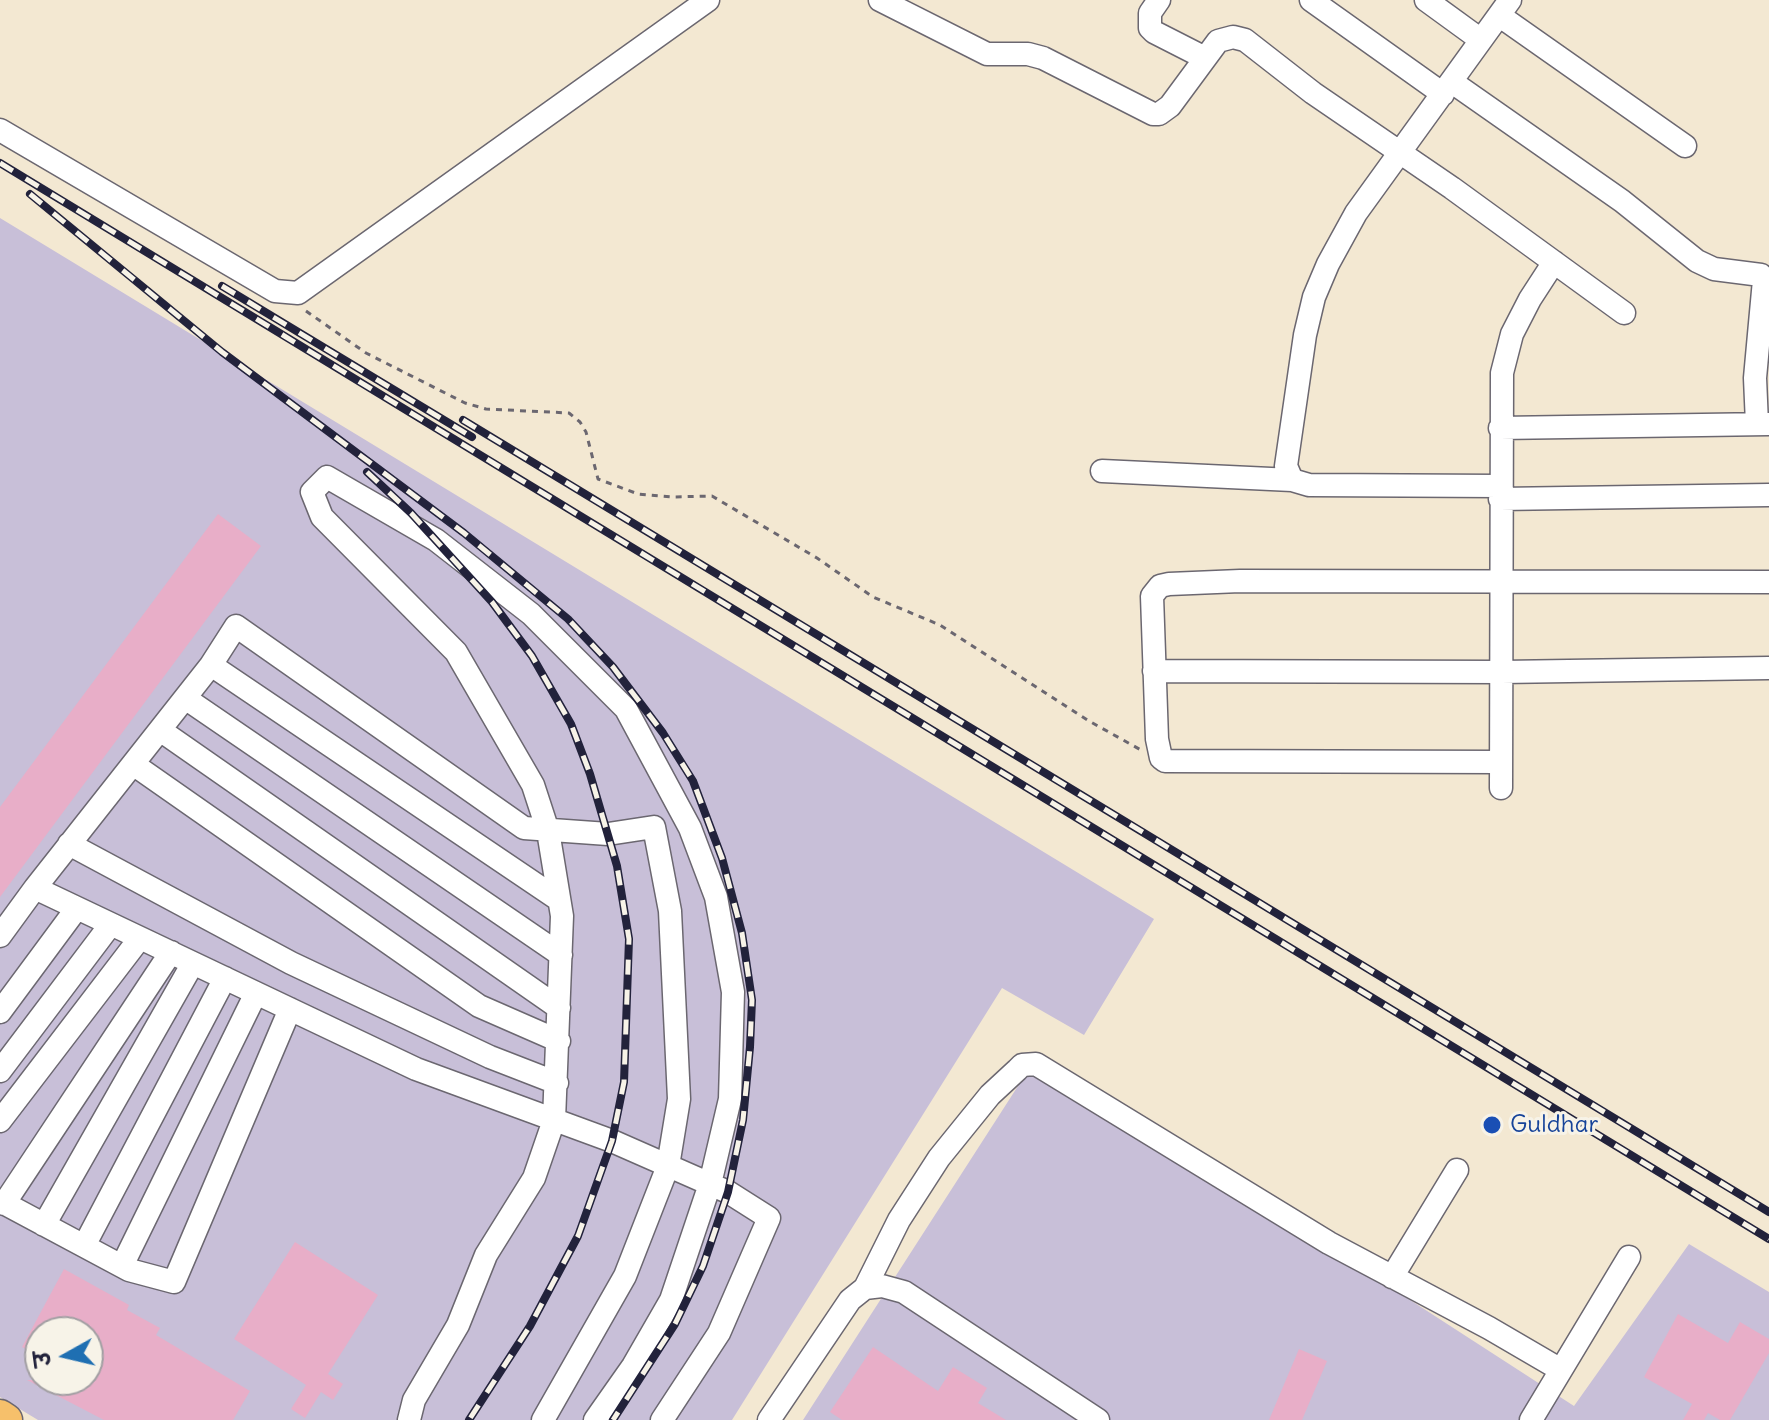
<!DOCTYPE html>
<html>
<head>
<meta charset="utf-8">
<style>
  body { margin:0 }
  #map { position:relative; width:1769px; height:1420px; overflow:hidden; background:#f3e8d2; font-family:Delius,"Playpen Sans Deva",sans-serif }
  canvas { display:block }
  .north { position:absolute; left:24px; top:1316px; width:80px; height:80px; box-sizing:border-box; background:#f7f3e8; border:2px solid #a29fa3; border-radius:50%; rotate:262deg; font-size:22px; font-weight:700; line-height:32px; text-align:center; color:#22223b }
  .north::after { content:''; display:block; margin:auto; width:28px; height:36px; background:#1f6fb2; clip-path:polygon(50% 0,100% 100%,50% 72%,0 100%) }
</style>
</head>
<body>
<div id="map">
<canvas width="1769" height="1420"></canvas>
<div class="north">उ</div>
</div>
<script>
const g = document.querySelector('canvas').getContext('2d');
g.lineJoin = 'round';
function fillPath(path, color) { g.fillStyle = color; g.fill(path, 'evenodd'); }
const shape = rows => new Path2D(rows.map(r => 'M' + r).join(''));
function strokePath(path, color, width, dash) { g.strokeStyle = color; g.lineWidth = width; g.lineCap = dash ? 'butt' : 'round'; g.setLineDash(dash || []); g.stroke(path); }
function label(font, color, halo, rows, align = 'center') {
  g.font = font + ' Delius,sans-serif'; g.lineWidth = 6; g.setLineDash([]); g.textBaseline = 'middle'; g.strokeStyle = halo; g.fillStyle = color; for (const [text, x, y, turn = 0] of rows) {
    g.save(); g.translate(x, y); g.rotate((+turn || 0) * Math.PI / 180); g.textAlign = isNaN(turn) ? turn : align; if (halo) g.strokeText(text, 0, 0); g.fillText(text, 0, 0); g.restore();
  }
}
fillPath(shape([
  [0,218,1154,919,1084,1035,1002,988,732,1420,38,1420,0,1397],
  [40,1332,88,1332,88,1380,40,1380],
  [1036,1058,1574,1406,1689,1244,1769,1292,1769,1420,803,1420]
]), '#c8bfd8');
fillPath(shape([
  [218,514,261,546,0,897,0,807],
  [295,1242,378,1295,328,1374,343,1384,333,1400,321,1392,305,1418,291,1409,306,1385,234,1339],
  [64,1269,129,1305,127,1310,160,1328,156,1335,250,1391,233,1420,104,1420,27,1380,88,1380,88,1332,40,1332,40,1357,22,1347],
  [1678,1314,1728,1343,1740,1322,1769,1339,1769,1353,1730,1420,1720,1420,1708,1413,1704,1420,1683,1420,1692,1404,1644,1377],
  [873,1347,938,1391,953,1367,987,1388,978,1403,1006,1420,842,1420,830,1412],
  [1299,1349,1327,1361,1302,1420,1269,1420]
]), '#e8aec8');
const minor = shape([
  [880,0,987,54,1028,54,1043,58,1153,114,1159,114,1170,106,1218,41,1233,37,1245,40,1313,93,1452,188,1624,313],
  [1159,0,1150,13,1150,28,1154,32,1205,58],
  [1311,0,1443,94],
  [1426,0,1481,40],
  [1500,16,1685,146],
  [1452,82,1622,201,1697,261,1714,269,1761,275,1764,280,1755,378,1757,424],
  [0,130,275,291,298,293,708,0],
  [1500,428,1769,424],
  [1102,471,1292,480],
  [1500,486,1309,485,1292,480,1286,466,1305,335,1314,297,1328,264,1356,213,1510,0],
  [1500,499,1769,495],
  [1154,671,1502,672,1769,668],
  [185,698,561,955],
  [160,730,559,1008],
  [1500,762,1165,761,1161,758,1157,739,1152,596,1160,586,1169,584,1240,581,1769,582],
  [133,764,479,1006,559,1041],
  [1501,788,1502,373,1512,334,1530,299,1554,262],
  [69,844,291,963,490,1057,557,1083],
  [35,888,211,665],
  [0,936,35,888,416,1069,612,1141,728,1192,769,1218,719,1333,662,1420],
  [0,1012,77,908],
  [0,1071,111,924],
  [0,1121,140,938],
  [0,1201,129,1270,174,1282,290,1009],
  [4,1204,171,952],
  [44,1225,193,963],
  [84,1246,225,978],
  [122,1266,256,993],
  [1392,1277,1457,1170],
  [865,1288,899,1220,939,1158,990,1095,1017,1070,1022,1065,1036,1064,1329,1243,1489,1328,1561,1370],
  [409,1420,414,1400,458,1325,486,1255,534,1178,554,1120,562,916,548,831,533,785,456,652,322,517,312,492,327,477,436,540,531,614,626,709,690,828,716,897,733,992,730,1099,710,1184,671,1300,633,1366,595,1420],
  [543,1420,625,1276,668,1166,679,1099,670,911,654,827,608,834,524,828,236,626,211,665,559,900],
  [769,1420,850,1300,865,1288,882,1286,904,1292,1098,1420],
  [1531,1420,1629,1257]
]);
const highway = shape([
  [0,1416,6,1420]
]);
strokePath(minor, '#6b6770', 25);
strokePath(highway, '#6b6770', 35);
strokePath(shape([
  [306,311,366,353,465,403,486,409,569,413,580,422,586,432,598,479,638,494,672,497,712,496,817,558,873,597,940,625,1089,721,1141,750]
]), '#6b6770', 3, [6, 6]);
strokePath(minor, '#fff', 22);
strokePath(highway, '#f6c06b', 32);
const rail = shape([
  [0,163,1769,1239],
  [30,194,222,352,464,533,568,619,613,667,663,733,693,781,722,858,742,933,752,1000,750,1047,743,1120,728,1192,703,1266,675,1324,613,1420],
  [222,286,472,437],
  [463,420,1769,1212],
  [367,472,411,513,492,602,532,656,571,724,590,774,617,866,629,939,624,1082,612,1141,578,1236,530,1326,469,1420]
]);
strokePath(rail, '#22223b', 8);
strokePath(rail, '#f7f3e8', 5, [15]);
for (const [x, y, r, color] of [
  [1492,1125,10,"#1a4fb4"]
]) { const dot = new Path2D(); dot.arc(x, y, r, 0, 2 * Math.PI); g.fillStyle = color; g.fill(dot); strokePath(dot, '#f7f3e8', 3); }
label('24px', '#164399', '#f7f3e8', [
  ["Guldhar",1510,1125]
], 'left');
</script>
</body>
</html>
